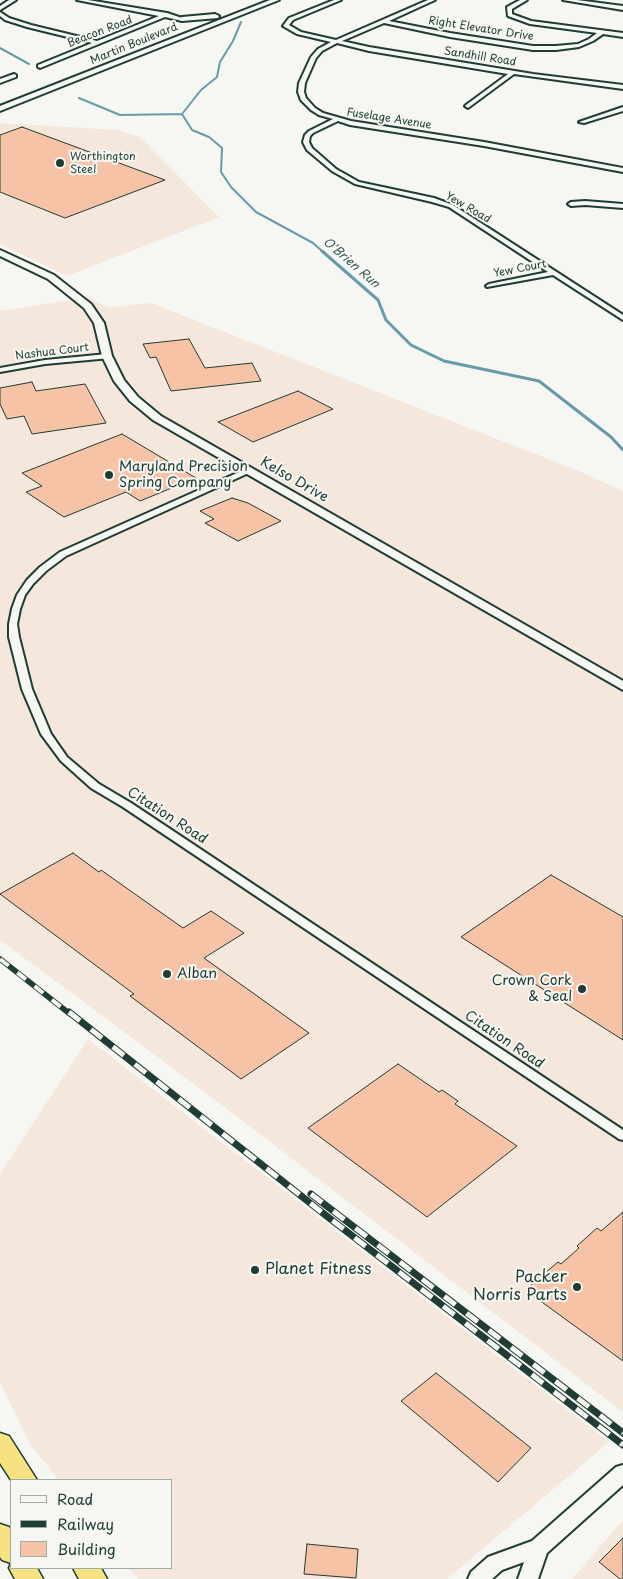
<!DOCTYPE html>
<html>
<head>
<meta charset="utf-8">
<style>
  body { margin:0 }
  #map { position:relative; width:623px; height:1579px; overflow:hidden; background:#f6f6f2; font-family:"Playpen Sans",sans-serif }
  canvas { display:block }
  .legend { position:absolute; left:10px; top:1479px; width:162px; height:90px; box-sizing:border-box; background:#f6f6f2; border:1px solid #a0aca6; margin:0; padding:6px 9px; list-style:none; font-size:15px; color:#1f3d34 }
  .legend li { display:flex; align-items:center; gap:10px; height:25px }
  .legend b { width:25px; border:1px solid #a0aca6 }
</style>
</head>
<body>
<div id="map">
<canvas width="623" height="1579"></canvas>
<ul class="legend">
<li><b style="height:6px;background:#f6f6f2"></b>Road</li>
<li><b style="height:6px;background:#1f3d34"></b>Railway</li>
<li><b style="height:14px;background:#f7c3a7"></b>Building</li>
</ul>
</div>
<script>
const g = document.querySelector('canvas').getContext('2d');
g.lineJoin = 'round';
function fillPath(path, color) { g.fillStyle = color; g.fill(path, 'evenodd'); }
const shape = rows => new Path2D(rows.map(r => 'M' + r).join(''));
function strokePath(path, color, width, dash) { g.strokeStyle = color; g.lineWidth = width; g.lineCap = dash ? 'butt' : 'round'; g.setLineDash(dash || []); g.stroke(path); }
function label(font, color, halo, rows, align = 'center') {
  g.font = font + ' "Playpen Sans",sans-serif'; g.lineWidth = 4; g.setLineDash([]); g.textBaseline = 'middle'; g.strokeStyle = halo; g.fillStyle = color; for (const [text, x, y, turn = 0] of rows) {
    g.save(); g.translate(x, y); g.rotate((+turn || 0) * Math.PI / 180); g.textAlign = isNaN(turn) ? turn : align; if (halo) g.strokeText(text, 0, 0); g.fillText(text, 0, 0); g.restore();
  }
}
fillPath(shape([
  [0,123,118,130,140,137,219,217,67,276,0,244],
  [89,297,108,308,151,303,581,472,623,491,623,1412,202,1090,0,940,0,311],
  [88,1039,609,1442,447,1579,138,1579,129,1568,171,1568,171,1480,59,1480,30,1444,0,1382,0,1174],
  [623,1520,623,1579,572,1579]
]), '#f6e7dc');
strokePath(shape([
  [0,48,29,64],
  [79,98,120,115,182,114,192,130,209,137,222,148,221,172,231,187,256,212,313,243,323,252],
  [182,114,201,90,217,77,220,62,233,41,241,22]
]), '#669baa', 2);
strokePath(shape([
  [322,251,378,300,386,320,411,345,444,361,539,381,611,437,623,450]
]), '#669baa', 3);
const building = shape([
  [22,127,165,180,65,218,0,192,0,135,22,127],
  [189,339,205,368,252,363,261,381,171,391,156,357,150,358,143,344,189,339],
  [32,382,36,391,85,384,106,423,32,434,24,416,7,419,0,404,0,388,32,382],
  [298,391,333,409,253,442,218,422,298,391],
  [122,434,196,478,140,501,126,492,64,517,26,492,42,486,22,473,122,434],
  [232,498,248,503,281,521,238,541,205,523,214,519,200,511,232,498],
  [73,853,99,872,101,870,183,928,211,911,244,933,204,958,309,1033,241,1079,130,996,134,994,0,894,73,853],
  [551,875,623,917,623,1040,461,937,551,875],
  [398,1064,439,1092,442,1090,458,1101,455,1104,517,1146,427,1217,308,1128,398,1064],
  [623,1212,623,1361,528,1292,532,1288,530,1286,558,1262,561,1264,579,1248,577,1246,597,1228,601,1231,623,1212],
  [436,1373,531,1448,498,1482,401,1401,436,1373],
  [623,1538,623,1579,620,1579,599,1562,623,1538],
  [307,1544,358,1549,356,1578,304,1574,307,1544]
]);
fillPath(building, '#f7c3a7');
strokePath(building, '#1f3d34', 1);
const street = shape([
  [9,0,16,0,0,10,0,6,9,0],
  [77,0,88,0,167,13,185,19,182,21,165,17,40,68,38,67,38,65,92,43,27,27,5,20,0,16,0,12,9,18,31,25,97,41,159,16,77,0],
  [334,0,341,0,293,20,289,25,301,32,336,40,428,0,435,0,389,21,450,33,533,46,556,46,578,44,589,39,597,33,530,24,508,16,507,7,520,0,527,0,512,9,512,14,531,21,623,33,623,37,603,34,593,41,579,47,556,50,533,50,450,37,384,23,342,41,369,47,533,74,623,85,623,89,514,74,468,108,465,106,466,105,508,74,369,51,337,43,322,51,316,58,305,83,304,92,306,98,315,108,323,113,351,121,484,142,623,168,623,172,484,146,350,125,338,121,313,133,310,136,309,142,312,148,336,169,359,182,434,198,453,205,623,315,623,320,553,275,487,287,486,286,489,284,548,272,449,207,432,202,355,184,332,171,307,150,303,142,305,135,309,131,333,119,319,115,311,110,301,100,298,92,299,83,311,57,318,49,331,42,297,34,283,26,289,18,334,0],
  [563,0,577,0,623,6,623,10,563,0],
  [14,74,16,75,16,77,0,83,0,79,14,74],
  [623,107,623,111,584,123,579,122,623,107],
  [585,201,623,204,623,208,585,205,571,206,568,204,571,202,585,201],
  [107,354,110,354,110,358,45,364,0,372,0,368,45,360,107,354],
  [246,469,249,469,253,471,66,556,46,571,33,584,25,595,20,609,17,624,19,637,32,689,51,734,67,757,99,784,131,803,623,1130,623,1140,619,1139,123,807,91,788,61,761,41,734,22,689,9,637,9,624,12,609,17,595,27,580,40,567,60,552,246,469]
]);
const secondary = shape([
  [270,0,279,0,0,111,0,106,270,0],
  [215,14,219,16,218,18,182,21,178,19,182,17,215,14],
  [0,250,54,275,91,304,104,323,112,356,124,380,138,397,161,416,623,681,623,690,153,420,130,401,114,381,102,356,94,323,84,308,48,279,0,256,0,250],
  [623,1465,623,1485,547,1553,538,1579,518,1579,524,1562,502,1570,492,1579,468,1579,471,1572,488,1557,532,1541,616,1467,623,1465]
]);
const highway = shape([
  [0,1433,9,1436,37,1480,11,1480,0,1463,0,1433],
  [0,1524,9,1527,11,1530,11,1568,37,1568,43,1579,15,1579,9,1568,11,1563,2,1560,0,1557,0,1524],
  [73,1568,101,1568,107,1579,79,1579,73,1568]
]);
strokePath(street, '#1f3d34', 4);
strokePath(secondary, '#1f3d34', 4);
strokePath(highway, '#1f3d34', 3);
fillPath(street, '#f6f6f2');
fillPath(secondary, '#f6f6f2');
fillPath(highway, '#f6e281');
const railFar1 = shape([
  [0,959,70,1014]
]);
const rail = shape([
  [69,1012,324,1214,623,1445],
  [311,1194,623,1433]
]);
strokePath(railFar1, '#1f3d34', 5.5);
strokePath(rail, '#1f3d34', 7);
strokePath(railFar1, '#f6f6f2', 4, [11]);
strokePath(rail, '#f6f6f2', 5, [14]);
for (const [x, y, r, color] of [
  [60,163,5,"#1f3d34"],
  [109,475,5,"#1f3d34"],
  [167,974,5,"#1f3d34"],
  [582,989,5,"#1f3d34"],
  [255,1270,5,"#1f3d34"],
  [577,1287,5,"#1f3d34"]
]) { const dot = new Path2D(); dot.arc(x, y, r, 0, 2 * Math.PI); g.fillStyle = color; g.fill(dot); strokePath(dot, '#f6f6f2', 2); }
label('11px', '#1f3d34', '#f6f6f2', [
  ["Right Elevator Drive",481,29,9],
  ["Beacon Road",100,32,-21],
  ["Martin Boulevard",134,44,-22],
  ["Sandhill Road",480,57,9],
  ["Fuselage Avenue",389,119,9],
  ["Yew Road",468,208,30],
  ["Yew Court",520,269,-11],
  ["Nashua Court",52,352,-7]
]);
label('11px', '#1f3d34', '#f6f6f2', [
  ["Worthington",70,157],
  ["Steel",70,170]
], 'left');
label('italic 12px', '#375c5b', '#f6f6f2', [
  ["O'Brien Run",351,263,41]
]);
label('14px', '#1f3d34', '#f6f6f2', [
  ["Maryland Precision",119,467],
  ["Spring Company",119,483],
  ["Alban",177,974],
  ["Crown Cork",572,981,"right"],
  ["& Seal",572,997,"right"]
], 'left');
label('14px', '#1f3d34', '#f6f6f2', [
  ["Kelso Drive",294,480,30],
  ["Citation Road",167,816,33],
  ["Citation Road",504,1040,34]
]);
label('16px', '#1f3d34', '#f6f6f2', [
  ["Planet Fitness",265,1270],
  ["Packer",567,1278,"right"],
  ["Norris Parts",567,1296,"right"]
], 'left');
</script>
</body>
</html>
